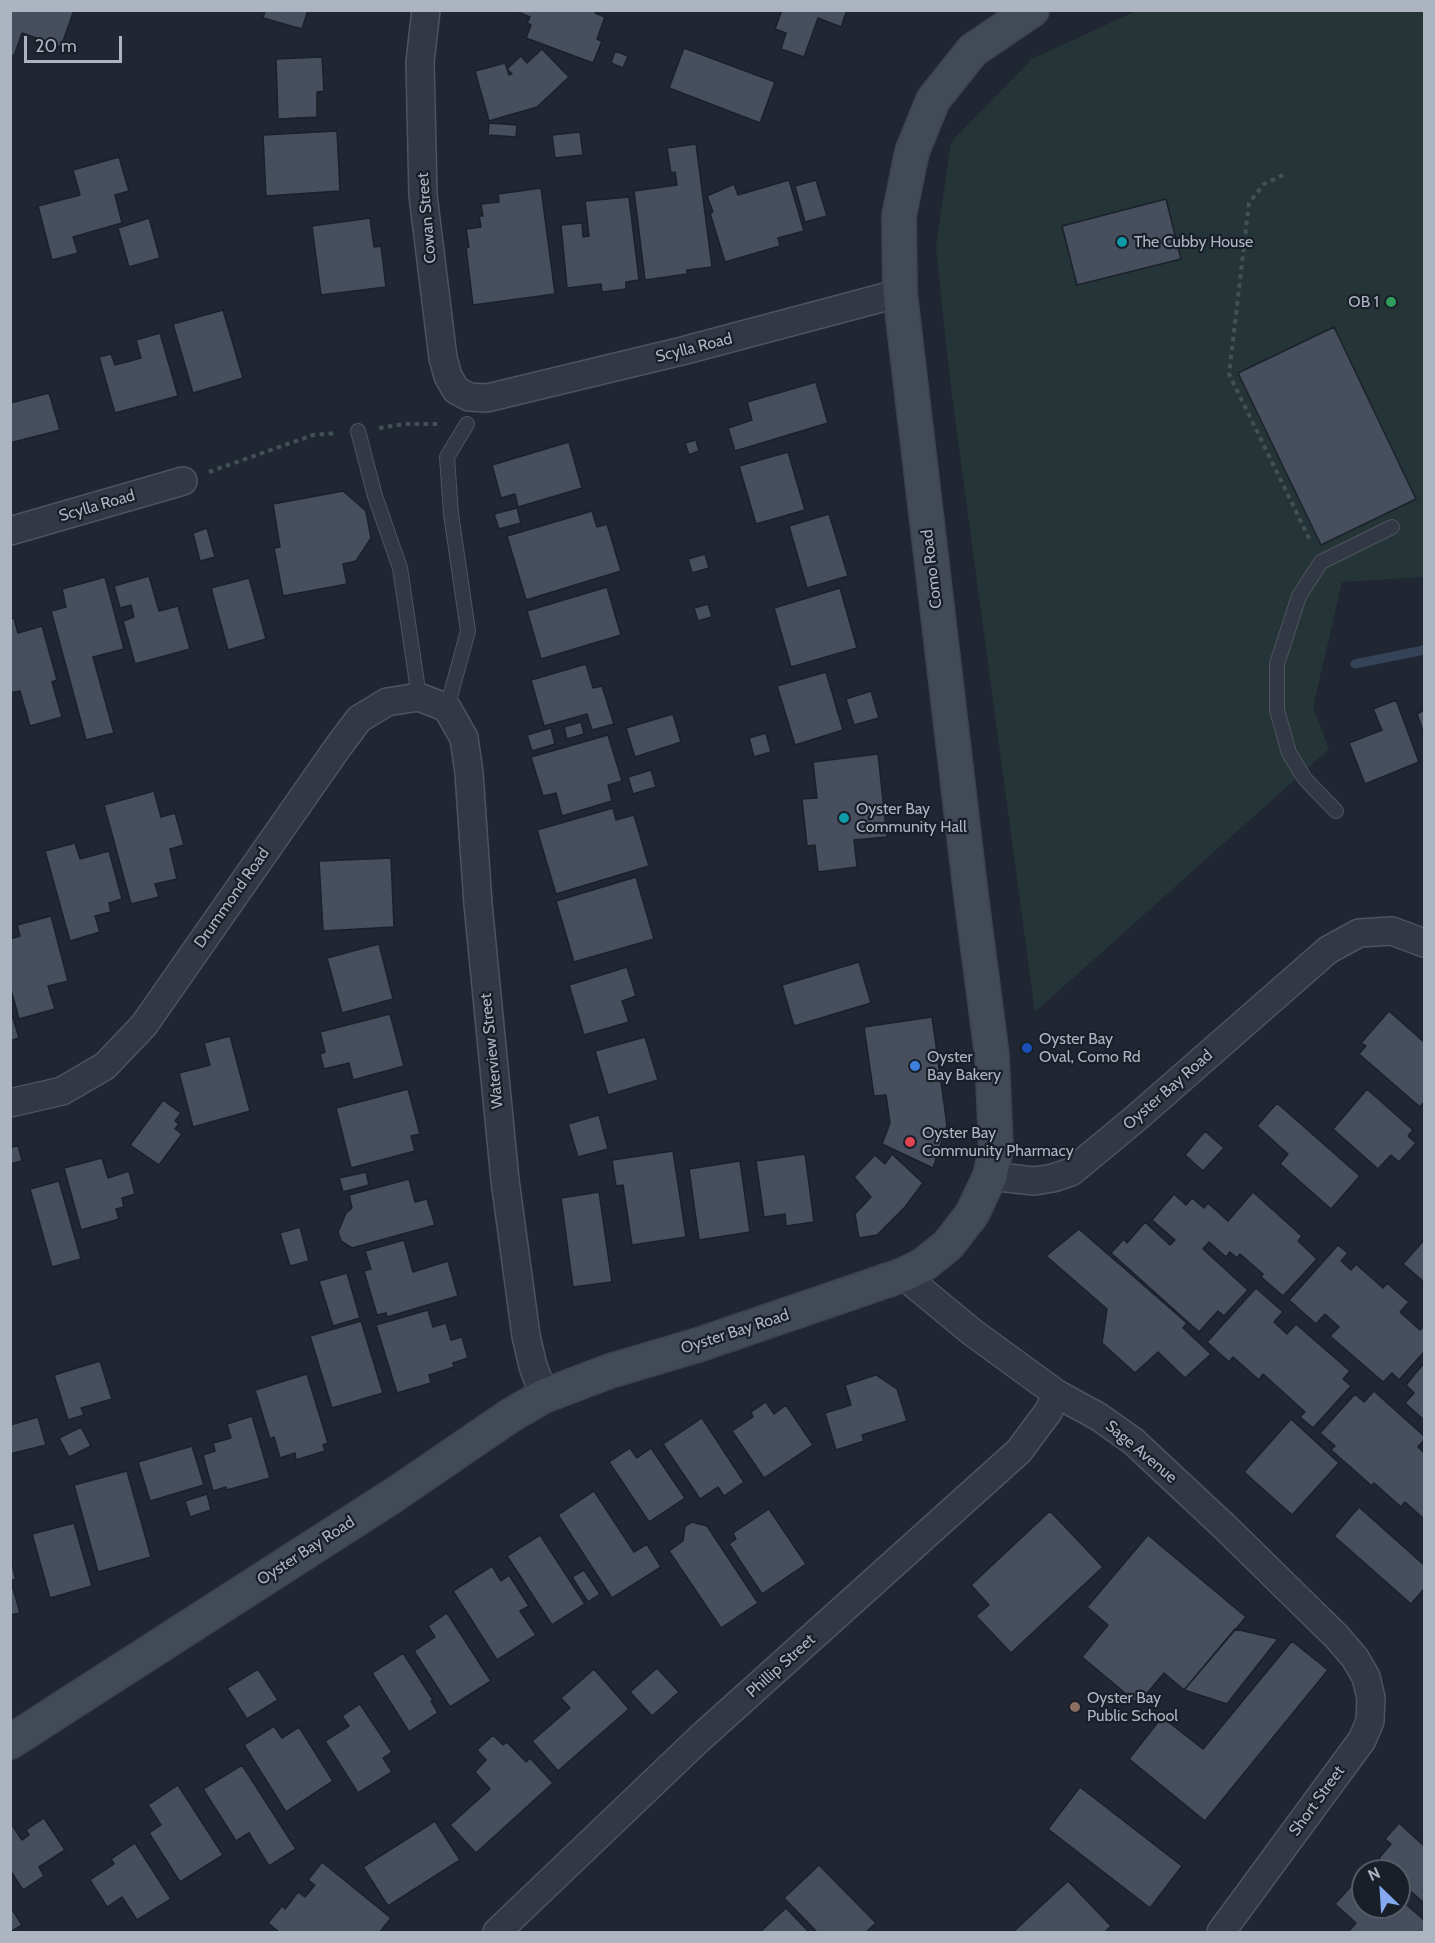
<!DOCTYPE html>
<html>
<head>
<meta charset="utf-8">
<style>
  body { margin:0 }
  #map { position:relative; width:1435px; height:1943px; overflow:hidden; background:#202733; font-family:Cabin,sans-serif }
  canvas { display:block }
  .frame { position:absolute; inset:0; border:12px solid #adb4c1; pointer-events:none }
  .north { position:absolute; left:1351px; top:1859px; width:60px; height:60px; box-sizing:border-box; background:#191f28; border:2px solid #545b65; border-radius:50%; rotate:335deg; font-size:16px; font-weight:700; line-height:24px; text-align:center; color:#adb4c1 }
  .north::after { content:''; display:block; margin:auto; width:21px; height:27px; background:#85a9ee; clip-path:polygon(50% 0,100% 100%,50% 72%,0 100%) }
  .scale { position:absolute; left:24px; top:36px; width:98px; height:27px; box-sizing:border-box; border:3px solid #adb4c1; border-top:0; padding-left:8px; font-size:18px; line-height:21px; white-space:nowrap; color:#adb4c1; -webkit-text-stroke:4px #191f28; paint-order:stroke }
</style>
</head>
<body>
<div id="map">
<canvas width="1435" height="1943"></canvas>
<div class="frame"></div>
<div class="north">N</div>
<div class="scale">20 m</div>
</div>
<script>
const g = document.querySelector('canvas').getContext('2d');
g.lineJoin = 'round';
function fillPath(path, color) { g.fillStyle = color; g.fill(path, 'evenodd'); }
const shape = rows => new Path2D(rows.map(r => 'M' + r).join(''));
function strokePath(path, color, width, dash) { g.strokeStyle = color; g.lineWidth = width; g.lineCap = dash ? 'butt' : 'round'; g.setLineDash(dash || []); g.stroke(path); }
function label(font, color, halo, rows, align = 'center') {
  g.font = font + ' Cabin,sans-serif'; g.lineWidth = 4.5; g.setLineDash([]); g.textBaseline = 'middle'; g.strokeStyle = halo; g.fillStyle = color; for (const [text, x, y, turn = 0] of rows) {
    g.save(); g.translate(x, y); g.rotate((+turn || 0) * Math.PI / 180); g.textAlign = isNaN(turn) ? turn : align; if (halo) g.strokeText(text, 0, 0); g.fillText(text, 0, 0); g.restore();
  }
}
fillPath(shape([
  [1136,11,1424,11,1424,577,1342,582,1313,707,1329,749,1035,1012,951,388,936,247,951,142,1032,59]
]), '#253537');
strokePath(shape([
  [1355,664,1424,650]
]), '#354359', 9);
const building = shape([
  [10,10,74,10,61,47,22,33,14,56,10,55,10,10],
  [265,10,308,10,302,29,263,18,265,10],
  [513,10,596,10,595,13,605,17,597,39,602,41,593,63,526,38,531,25,527,23,530,17,513,10],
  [782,10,847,10,841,27,818,18,804,57,781,49,786,33,775,29,782,10],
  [684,48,775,82,760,123,669,88,684,48],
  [542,49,569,77,537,107,489,121,475,71,505,63,509,75,512,74,507,69,521,56,527,63,542,49],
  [615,51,628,56,623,68,611,63,615,51],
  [322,57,324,91,317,92,317,117,278,119,276,59,322,57],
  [489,123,517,125,516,137,488,135,489,123],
  [337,131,340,191,266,196,263,135,337,131],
  [580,132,583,155,555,158,552,135,580,132],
  [696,144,712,267,687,270,687,274,645,280,634,191,677,185,675,172,671,173,667,148,696,144],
  [119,157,129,191,115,195,122,223,73,237,78,253,52,260,38,206,80,195,73,170,119,157],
  [789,180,804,231,778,238,780,246,725,262,710,213,713,212,707,196,734,184,738,195,789,180],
  [816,180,827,216,805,222,795,186,816,180],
  [541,188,555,294,473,305,466,248,469,247,466,229,481,227,479,216,483,216,481,204,499,202,498,194,541,188],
  [629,197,639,280,626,282,626,289,602,292,601,284,567,288,561,225,582,223,583,237,589,236,585,201,629,197],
  [1166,199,1181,259,1077,285,1062,226,1166,199],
  [149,218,160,258,129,267,118,228,149,218],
  [370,218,374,247,381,246,386,287,321,295,312,226,370,218],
  [223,310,243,378,193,393,173,324,223,310],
  [1334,327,1416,499,1321,545,1238,373,1334,327],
  [160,333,178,396,115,413,99,357,111,354,115,365,141,358,136,340,160,333],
  [816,382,828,423,735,451,728,428,752,420,747,402,816,382],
  [49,393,60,430,10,443,10,403,49,393],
  [696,440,699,451,689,455,685,443,696,440],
  [569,442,582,488,518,507,515,494,501,498,492,465,569,442],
  [788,452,805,510,756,524,739,466,788,452],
  [343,491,366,511,371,538,356,561,343,564,347,584,283,596,274,548,280,547,273,504,343,491],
  [517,508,521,523,499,529,494,514,517,508],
  [592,511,597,527,607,524,621,571,526,600,507,536,592,511],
  [829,514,848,576,807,588,789,526,829,514],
  [207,528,215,557,200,561,193,533,207,528],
  [705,554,709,568,692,573,688,559,705,554],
  [149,576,159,611,178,606,190,649,135,664,123,621,134,617,131,605,120,608,114,586,149,576],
  [105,577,124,649,93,657,114,733,86,740,51,611,66,607,62,589,105,577],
  [249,578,266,639,228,650,211,588,249,578],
  [607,587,621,635,541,659,527,611,607,587],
  [840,588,857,648,791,667,774,608,840,588],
  [708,604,712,617,698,621,694,608,708,604],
  [14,618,18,633,42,626,57,680,52,682,62,717,30,726,20,691,10,693,10,619,14,618],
  [586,664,593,688,602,686,614,724,592,730,587,714,544,726,531,680,586,664],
  [826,672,843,730,795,745,777,686,826,672],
  [871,691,879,718,854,725,846,699,871,691],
  [1396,700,1419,762,1365,784,1349,743,1382,730,1373,709,1396,700],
  [1424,710,1424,734,1417,714,1424,710],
  [673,714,681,742,635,757,626,728,673,714],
  [581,722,584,734,567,739,564,727,581,722],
  [551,728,555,744,532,751,527,735,551,728],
  [766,733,771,752,754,757,749,738,766,733],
  [608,735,622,781,608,785,612,801,562,816,556,793,543,796,531,757,608,735],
  [878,754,887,837,854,840,857,867,818,872,815,845,807,846,802,799,817,798,813,762,878,754],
  [651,770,656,787,633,794,628,777,651,770],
  [154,791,161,817,175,813,184,845,170,849,177,879,155,884,159,897,131,904,104,805,154,791],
  [613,808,616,820,634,815,649,866,556,894,537,830,613,808],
  [75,843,80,859,109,851,122,899,109,903,111,912,95,916,100,932,70,941,45,851,75,843],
  [391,858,394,927,323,931,319,861,391,858],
  [636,877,654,939,574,962,556,901,636,877],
  [51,916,68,981,48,986,55,1009,19,1019,10,986,10,939,20,936,17,925,51,916],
  [379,944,393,999,342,1013,327,958,379,944],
  [859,962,871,1003,794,1026,782,985,859,962],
  [627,967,636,996,622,1001,629,1022,584,1035,569,985,627,967],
  [10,1008,19,1038,10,1041,10,1008],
  [1389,1011,1424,1042,1424,1102,1420,1107,1359,1054,1366,1046,1361,1043,1389,1011],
  [390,1014,404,1066,353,1080,349,1063,324,1069,320,1054,325,1052,320,1032,390,1014],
  [932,1017,947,1125,933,1168,882,1144,890,1123,886,1095,874,1096,864,1027,932,1017],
  [230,1036,250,1111,193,1127,179,1073,210,1065,204,1043,230,1036],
  [645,1037,658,1080,608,1095,595,1051,645,1037],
  [408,1089,420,1134,411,1136,415,1151,351,1168,336,1108,408,1089],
  [1367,1089,1413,1130,1408,1136,1416,1143,1399,1162,1391,1155,1378,1169,1333,1129,1367,1089],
  [163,1100,181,1113,175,1121,179,1124,175,1129,182,1134,159,1165,130,1145,163,1100],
  [1277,1103,1360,1176,1331,1209,1280,1164,1288,1154,1257,1126,1277,1103],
  [599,1115,608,1149,578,1157,568,1124,599,1115],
  [1205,1131,1224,1148,1203,1171,1185,1155,1205,1131],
  [18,1145,22,1161,10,1164,10,1148,18,1145],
  [673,1151,686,1237,632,1245,623,1185,616,1186,612,1160,673,1151],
  [805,1154,814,1222,786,1226,785,1214,764,1217,756,1161,805,1154],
  [892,1154,923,1183,905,1207,877,1235,859,1238,855,1214,871,1197,854,1177,875,1155,885,1164,892,1154],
  [102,1158,108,1178,129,1171,135,1194,122,1198,124,1207,116,1209,119,1219,81,1230,64,1168,102,1158],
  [740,1161,750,1232,699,1240,689,1169,740,1161],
  [366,1172,369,1185,343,1192,339,1178,366,1172],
  [409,1179,415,1202,427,1199,435,1225,352,1248,341,1241,338,1232,346,1213,352,1208,349,1195,409,1179],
  [59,1181,81,1259,52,1267,30,1189,59,1181],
  [599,1192,612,1282,573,1287,561,1198,599,1192],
  [1253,1192,1302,1236,1298,1241,1317,1259,1283,1296,1261,1277,1263,1274,1240,1254,1237,1258,1230,1252,1226,1257,1209,1242,1203,1249,1248,1290,1224,1316,1218,1311,1199,1332,1111,1253,1124,1239,1127,1243,1145,1222,1170,1245,1175,1240,1152,1220,1174,1194,1186,1205,1192,1198,1204,1208,1208,1203,1228,1221,1253,1192],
  [300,1227,309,1261,290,1266,280,1233,300,1227],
  [1079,1229,1187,1323,1183,1328,1211,1354,1185,1378,1158,1352,1135,1373,1102,1343,1107,1309,1046,1256,1079,1229],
  [404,1240,413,1272,448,1261,458,1296,387,1317,386,1313,377,1315,364,1271,371,1269,365,1251,404,1240],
  [1424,1240,1424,1282,1403,1264,1424,1240],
  [1338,1245,1348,1253,1341,1261,1351,1270,1356,1264,1383,1288,1387,1283,1409,1302,1400,1312,1420,1330,1423,1327,1424,1328,1424,1352,1399,1380,1392,1373,1383,1382,1330,1336,1339,1327,1325,1314,1316,1324,1289,1300,1338,1245],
  [347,1273,360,1318,333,1326,319,1281,347,1273],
  [1256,1288,1283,1312,1274,1322,1287,1334,1296,1324,1350,1371,1343,1379,1351,1386,1313,1428,1300,1417,1305,1412,1263,1374,1259,1380,1233,1357,1229,1362,1207,1342,1256,1288],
  [428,1310,433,1327,446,1323,451,1340,462,1337,468,1358,453,1363,454,1367,429,1375,431,1383,397,1393,376,1325,428,1310],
  [361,1321,383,1393,332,1408,310,1336,361,1321],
  [100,1361,112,1399,81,1408,84,1415,68,1420,54,1375,100,1361],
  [1424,1363,1424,1420,1405,1403,1414,1393,1406,1385,1424,1363],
  [307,1374,328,1443,323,1445,325,1451,296,1460,295,1453,280,1458,274,1437,270,1439,255,1390,307,1374],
  [876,1375,897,1389,907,1421,862,1435,864,1441,836,1450,825,1413,851,1405,845,1385,876,1375],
  [1374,1391,1424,1436,1424,1440,1418,1447,1424,1453,1424,1519,1405,1502,1401,1507,1374,1483,1372,1486,1331,1450,1335,1446,1320,1433,1355,1394,1364,1402,1374,1391],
  [766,1402,774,1414,786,1405,813,1445,764,1478,732,1431,753,1417,751,1412,766,1402],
  [252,1416,270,1478,227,1490,226,1487,213,1491,203,1455,215,1451,213,1443,231,1438,227,1424,252,1416],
  [38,1417,46,1445,10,1454,10,1425,38,1417],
  [702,1418,744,1482,724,1496,718,1487,700,1499,663,1444,702,1418],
  [1291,1419,1339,1463,1292,1515,1244,1472,1291,1419],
  [81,1427,91,1446,69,1457,59,1438,81,1427],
  [192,1446,204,1485,150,1501,138,1462,192,1446],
  [630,1448,637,1458,651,1448,685,1498,649,1522,609,1462,630,1448],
  [127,1471,151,1557,98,1572,74,1485,127,1471],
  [594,1491,634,1552,647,1544,661,1567,612,1598,558,1515,594,1491],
  [207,1494,211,1510,190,1517,185,1501,207,1494],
  [1359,1507,1424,1565,1424,1589,1411,1604,1334,1536,1359,1507],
  [769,1509,806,1564,762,1594,729,1544,736,1539,733,1533,769,1509],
  [1050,1511,1103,1567,1011,1653,976,1616,989,1605,971,1585,1050,1511],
  [692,1522,707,1526,758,1603,721,1628,669,1551,683,1541,685,1526,692,1522],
  [74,1523,92,1586,50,1598,32,1534,74,1523],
  [540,1535,585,1604,552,1625,507,1556,540,1535],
  [1148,1535,1246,1617,1184,1690,1164,1673,1138,1704,1082,1657,1108,1625,1087,1607,1148,1535],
  [10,1558,16,1579,11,1581,20,1613,10,1615,10,1558],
  [492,1566,501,1581,509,1575,529,1606,520,1611,536,1635,497,1660,453,1591,492,1566],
  [584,1570,600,1594,588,1602,572,1577,584,1570],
  [447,1613,491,1681,450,1707,414,1651,435,1637,428,1626,447,1613],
  [1235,1629,1278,1639,1227,1704,1184,1690,1235,1629],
  [1292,1641,1328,1670,1205,1821,1129,1759,1162,1717,1203,1749,1292,1641],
  [403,1653,433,1700,431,1701,438,1713,409,1732,372,1673,403,1653],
  [657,1668,679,1692,652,1716,630,1692,657,1668],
  [258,1669,278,1700,247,1719,227,1688,258,1669],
  [594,1669,629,1709,558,1771,532,1741,570,1708,561,1698,594,1669],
  [360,1704,392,1752,383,1758,392,1772,358,1793,325,1741,349,1726,342,1716,360,1704],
  [274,1726,282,1738,299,1727,333,1781,286,1812,244,1745,274,1726],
  [493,1735,503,1745,507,1742,526,1762,530,1758,553,1783,476,1853,450,1825,490,1789,475,1772,486,1760,477,1750,493,1735],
  [242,1765,296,1849,269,1866,249,1833,236,1841,203,1789,242,1765],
  [178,1785,223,1855,180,1882,149,1833,161,1825,148,1805,178,1785],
  [1080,1787,1182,1866,1150,1908,1048,1829,1080,1787],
  [44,1818,65,1850,39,1867,44,1876,23,1890,10,1870,10,1825,12,1825,22,1840,29,1835,26,1830,44,1818],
  [435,1821,460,1860,388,1906,363,1867,435,1821],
  [1399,1823,1424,1846,1424,1903,1399,1881,1401,1878,1399,1876,1399,1871,1393,1871,1379,1858,1391,1844,1385,1839,1399,1823],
  [135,1843,171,1899,137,1920,122,1897,107,1907,90,1880,114,1864,111,1859,135,1843],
  [322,1862,391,1918,380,1932,279,1932,268,1923,282,1906,285,1909,298,1892,305,1897,315,1885,308,1880,322,1862],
  [819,1865,876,1923,866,1932,817,1932,784,1898,819,1865],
  [1068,1881,1111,1926,1105,1932,1013,1932,1068,1881],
  [1352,1885,1363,1895,1363,1907,1399,1907,1399,1898,1424,1920,1424,1932,1348,1932,1356,1923,1335,1904,1352,1885],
  [10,1906,22,1925,10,1932,10,1906],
  [786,1908,809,1932,760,1932,786,1908]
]);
fillPath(building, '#474e5d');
strokePath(building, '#1b212b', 1.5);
const lane = shape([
  [358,431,375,496,400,568,419,697],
  [447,708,468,631,451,514,447,457,467,424],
  [1336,811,1305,779,1289,753,1277,710,1277,664,1299,596,1321,562,1392,527]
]);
const street = shape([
  [426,10,420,62,423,195,443,358,448,376,456,390,469,397,487,398,682,351,900,293],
  [10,531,183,481],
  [10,1103,62,1091,105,1066,144,1025,338,747,359,719,387,702,419,697,447,708,464,738,469,773,478,904,505,1180,526,1336,533,1366,544,1396],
  [990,1176,1034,1181,1053,1178,1071,1172,1135,1119,1328,950,1359,933,1392,931,1424,943],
  [903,1275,972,1332,1057,1394,1099,1417,1133,1441,1226,1528,1337,1637,1355,1658,1366,1677,1371,1698,1370,1721,1362,1740,1221,1932],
  [497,1932,699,1739,1019,1451,1048,1412,1057,1394]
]);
const secondary = shape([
  [10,1742,394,1495,511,1415,544,1396,610,1371,698,1345,903,1275,923,1265,948,1245,972,1214,990,1176,996,1149,992,1056,971,895,900,293,899,216,912,152,933,100,973,50,1032,10]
]);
strokePath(lane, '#4e545f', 16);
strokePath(street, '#4e545f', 30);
strokePath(secondary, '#3d434e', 36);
strokePath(shape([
  [1283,175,1264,184,1249,203,1229,374,1311,542],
  [379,428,404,424,440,424],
  [209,472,313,435,336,433]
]), '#425154', 4, [4.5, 4.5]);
strokePath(lane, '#333944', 14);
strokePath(street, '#333944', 27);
strokePath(secondary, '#424957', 33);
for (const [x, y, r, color] of [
  [1122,242,6,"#0f9aa8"],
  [1391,302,6,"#2e9e5b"],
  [844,818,6,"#0f9aa8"],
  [1027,1048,6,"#1a4fb4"],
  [915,1066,6,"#3f7fe0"],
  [910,1142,6,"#e0444e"],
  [1075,1707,6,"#8d6e63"]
]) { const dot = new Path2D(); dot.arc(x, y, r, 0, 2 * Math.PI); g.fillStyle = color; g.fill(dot); strokePath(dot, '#191f28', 2); }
label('16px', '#adb4c1', '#191f28', [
  ["Cowan Street",427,218,-95],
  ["Scylla Road",694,348,-14],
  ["Scylla Road",97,506,-16],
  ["Como Road",932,569,-97],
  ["Drummond Road",232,898,-55],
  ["Waterview Street",492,1051,-96],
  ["Oyster Bay Road",1168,1090,-41],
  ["Oyster Bay Road",735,1332,-18],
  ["Sage Avenue",1141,1452,40],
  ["Oyster Bay Road",306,1551,-33],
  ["Phillip Street",781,1666,-42],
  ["Short Street",1317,1801,-54]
]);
label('16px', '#adb4c1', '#191f28', [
  ["The Cubby House",1134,242],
  ["OB 1",1379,302,"right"],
  ["Oyster Bay",856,809],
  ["Community Hall",856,827],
  ["Oyster Bay",1039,1039],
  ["Oval, Como Rd",1039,1057],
  ["Oyster",927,1057],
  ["Bay Bakery",927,1075],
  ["Oyster Bay",922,1133],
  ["Community Pharmacy",922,1151],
  ["Oyster Bay",1087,1698],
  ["Public School",1087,1716]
], 'left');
</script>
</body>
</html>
